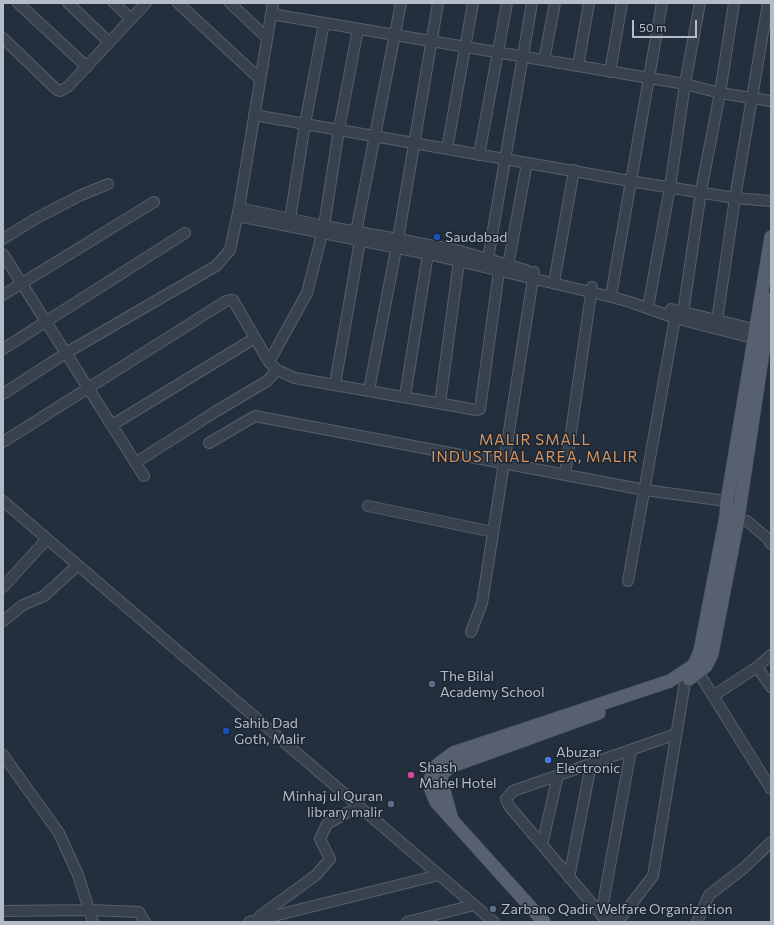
<!DOCTYPE html>
<html>
<head>
<meta charset="utf-8">
<style>
  body { margin:0 }
  #map { position:relative; width:774px; height:925px; overflow:hidden; background:#242f3e; font-family:Commissioner,sans-serif }
  canvas { display:block }
  .frame { position:absolute; inset:0; border:4px solid #b4bcc9; pointer-events:none }
  .scale { position:absolute; left:632px; top:20px; width:65px; height:18px; box-sizing:border-box; border:2px solid #b4bcc9; border-top:0; padding-left:5px; font-size:12px; line-height:14px; white-space:nowrap; color:#b4bcc9; -webkit-text-stroke:3px #1d2633; paint-order:stroke }
</style>
</head>
<body>
<div id="map">
<canvas width="774" height="925"></canvas>
<div class="frame"></div>
<div class="scale">50 m</div>
</div>
<script>
const g = document.querySelector('canvas').getContext('2d');
g.lineJoin = 'round';
const shape = rows => new Path2D(rows.map(r => 'M' + r).join(''));
function strokePath(path, color, width, dash) { g.strokeStyle = color; g.lineWidth = width; g.lineCap = dash ? 'butt' : 'round'; g.setLineDash(dash || []); g.stroke(path); }
function label(font, color, halo, rows, align = 'center') {
  g.font = font + ' Commissioner,sans-serif'; g.lineWidth = 3; g.setLineDash([]); g.textBaseline = 'middle'; g.strokeStyle = halo; g.fillStyle = color; for (const [text, x, y, turn = 0] of rows) {
    g.save(); g.translate(x, y); g.rotate((+turn || 0) * Math.PI / 180); g.textAlign = isNaN(turn) ? turn : align; if (halo) g.strokeText(text, 0, 0); g.fillText(text, 0, 0); g.restore();
  }
}
const minor = shape([
  [18,3,87,67],
  [68,3,109,42],
  [114,3,131,19],
  [178,3,260,79],
  [230,3,267,38],
  [271,14,685,84,720,93,771,101],
  [3,38,57,90,60,91,69,86,74,80,146,3],
  [544,60,555,3],
  [578,66,589,3],
  [610,72,622,3],
  [254,115,630,181,735,198,771,201],
  [447,149,473,3],
  [479,155,507,3],
  [239,208,324,226,398,239,460,251,526,270],
  [238,216,428,254,612,297,630,302,675,318,760,340],
  [290,219,305,124,324,23],
  [356,232,401,3],
  [3,239,35,219,79,196,108,184],
  [3,254,144,476],
  [488,259,532,3],
  [508,266,527,163],
  [555,277,574,170],
  [612,290,662,3],
  [3,295,154,202],
  [649,302,670,187,685,84,700,3],
  [671,309,762,331],
  [683,313,701,191,720,93,734,3],
  [717,321,735,198,768,3],
  [3,349,185,233],
  [269,362,307,293,324,226,339,129,358,29],
  [335,384,360,241],
  [369,390,398,239,438,3],
  [3,394,66,353,216,266,230,250,239,208,273,3],
  [405,396,428,254],
  [440,403,459,261],
  [112,425,255,338],
  [3,442,226,301,230,300,233,300,269,362,277,370,295,378,477,410,480,409,499,271],
  [209,443,255,416,645,490,733,502],
  [135,463,215,412,267,381,277,370],
  [565,474,592,287],
  [3,501,494,922],
  [368,506,493,532],
  [732,517,747,521,767,538,771,544],
  [628,581,675,318],
  [3,587,47,539],
  [3,621,23,605,44,596,78,565],
  [471,632,482,603,534,272],
  [695,667,771,789],
  [757,667,771,687],
  [713,696,757,667,771,655],
  [676,734,513,791,506,799,509,806,605,919,613,920,622,916,653,876,685,682],
  [3,755,59,833,78,875,93,922],
  [542,845,558,775],
  [569,878,591,764],
  [3,911,90,910,139,912,145,922],
  [601,915,631,750],
  [260,916,316,875,330,859,320,839,327,824,348,812,362,809],
  [249,922,439,875],
  [407,922,474,905],
  [697,922,709,895,745,867,771,842]
]);
const major = shape([
  [689,679,706,666,712,654,738,519,771,299],
  [451,816,441,780,442,774,450,767,599,713],
  [544,922,436,802,431,790,431,777,437,765,453,753,670,681,694,665,700,651,726,516,727,501,771,237]
]);
strokePath(minor, '#565f6c', 12);
strokePath(major, '#414a57', 14);
strokePath(minor, '#38414e', 10);
strokePath(major, '#56606e', 13);
for (const [x, y, r, color] of [
  [437,237,4,"#1a4fb4"],
  [432,684,4,"#5c6f8a"],
  [226,731,4,"#1a4fb4"],
  [548,760,4,"#3f7fe0"],
  [411,775,4,"#d1479c"],
  [391,804,4,"#5c6f8a"],
  [493,909,4,"#5c6f8a"]
]) { const dot = new Path2D(); dot.arc(x, y, r, 0, 2 * Math.PI); g.fillStyle = color; g.fill(dot); strokePath(dot, '#1d2633', 1.5); }
label('14px', '#b4bcc9', '#1d2633', [
  ["Saudabad",445,237],
  ["The Bilal",440,676],
  ["Academy School",440,692],
  ["Sahib Dad",234,723],
  ["Goth, Malir",234,739],
  ["Abuzar",556,752],
  ["Electronic",556,768],
  ["Shash",419,767],
  ["Mahel Hotel",419,783],
  ["Minhaj ul Quran",383,796,"right"],
  ["library malir",383,812,"right"],
  ["Zarbano Qadir Welfare Organization",501,909]
], 'left');
g.letterSpacing = '1px';
label('15px', '#d59563', '#1d2633', [
  ["MALIR SMALL",535,440],
  ["INDUSTRIAL AREA, MALIR",535,457]
]);
g.letterSpacing = '0px';
</script>
</body>
</html>
